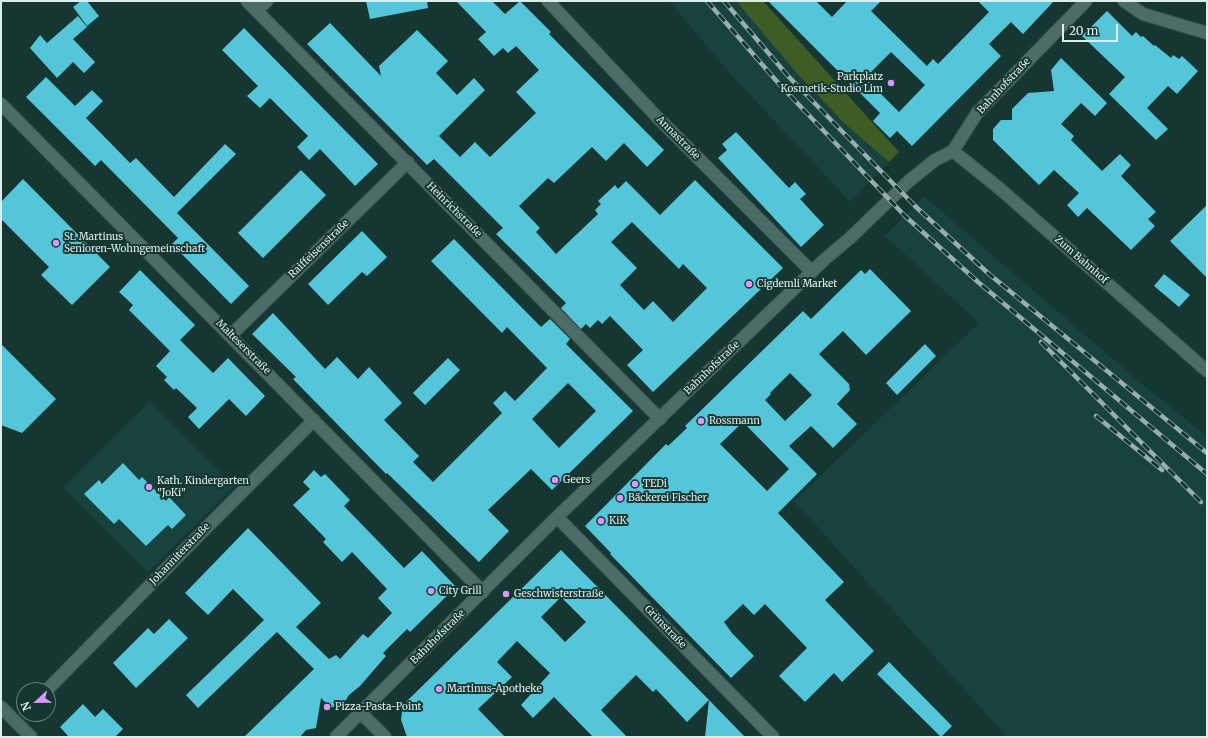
<!DOCTYPE html>
<html>
<head>
<meta charset="utf-8">
<style>
  body { margin:0 }
  #map { position:relative; width:1208px; height:738px; overflow:hidden; background:#163632; font-family:Merriweather,serif }
  canvas { display:block }
  .frame { position:absolute; inset:0; border:2px solid #dceeeb; pointer-events:none }
  .north { position:absolute; left:16px; top:682px; width:40px; height:40px; box-sizing:border-box; background:#163632; border:1px solid #65807c; border-radius:50%; rotate:248deg; font-size:11px; font-weight:700; line-height:16px; text-align:center; color:#dceeeb }
  .north::after { content:''; display:block; margin:auto; width:14px; height:18px; background:#d99af7; clip-path:polygon(50% 0,100% 100%,50% 72%,0 100%) }
  .scale { position:absolute; left:1062px; top:24px; width:56px; height:18px; box-sizing:border-box; border:2px solid #dceeeb; border-top:0; padding-left:5px; font-size:12px; line-height:14px; white-space:nowrap; color:#dceeeb; -webkit-text-stroke:3px #163632; paint-order:stroke }
</style>
</head>
<body>
<div id="map">
<canvas width="1208" height="738"></canvas>
<div class="frame"></div>
<div class="north">N</div>
<div class="scale">20 m</div>
</div>
<script>
const g = document.querySelector('canvas').getContext('2d');
g.lineJoin = 'round';
function fillPath(path, color) { g.fillStyle = color; g.fill(path, 'evenodd'); }
const shape = rows => new Path2D(rows.map(r => 'M' + r).join(''));
function strokePath(path, color, width, dash) { g.strokeStyle = color; g.lineWidth = width; g.lineCap = dash ? 'butt' : 'round'; g.setLineDash(dash || []); g.stroke(path); }
function label(font, color, halo, rows, align = 'center') {
  g.font = font + ' Merriweather,serif'; g.lineWidth = 4; g.setLineDash([]); g.textBaseline = 'middle'; g.strokeStyle = halo; g.fillStyle = color; for (const [text, x, y, turn = 0] of rows) {
    g.save(); g.translate(x, y); g.rotate((+turn || 0) * Math.PI / 180); g.textAlign = isNaN(turn) ? turn : align; if (halo) g.strokeText(text, 0, 0); g.fillText(text, 0, 0); g.restore();
  }
}
fillPath(shape([
  [669,1,736,1,795,71,844,123,889,162,850,202,726,69],
  [924,196,1136,379,1207,436,1207,737,1007,737,794,501,979,323,885,236],
  [149,402,234,487,148,572,63,487]
]), '#17423e');
fillPath(shape([
  [736,1,763,1,899,152,889,162,844,123,795,71]
]), '#3e5d25');
fillPath(shape([
  [81,1,87,1,99,16,87,26,73,7],
  [366,1,427,1,428,8,370,19],
  [456,1,492,1,505,14,520,1,551,32,549,34,664,150,647,167,624,143,606,161,592,147,554,183,548,178,519,206,540,228,536,232,556,254,598,214,595,210,601,204,598,201,615,185,618,189,626,181,660,215,695,180,783,268,653,392,627,365,643,350,610,316,602,324,598,320,590,328,586,324,581,329,561,308,566,303,496,234,503,228,434,159,427,165,307,44,330,23,381,76,379,66,417,30,448,61,436,73,457,95,474,78,485,90,439,136,460,157,475,142,490,157,536,113,516,92,539,70,516,46,508,53,503,48,494,56,478,39,486,32],
  [632,222,679,269,683,264,707,288,673,322,653,301,644,310,620,285,637,268,611,242],
  [768,1,816,1,832,17,847,1,881,1,871,11,927,66,933,59,938,64,989,12,978,1,1054,1,1023,34,1011,22,989,44,1001,56,912,146,897,131,890,138,873,121,880,113],
  [891,52,925,85,899,112,865,78],
  [1107,11,1132,36,1136,32,1141,37,1143,36,1154,46,1155,45,1171,58,1173,55,1179,59,1182,56,1198,71,1177,94,1168,86,1147,108,1168,129,1156,140,1109,94,1125,77,1082,36],
  [78,16,87,27,73,39,95,62,84,73,73,62,57,78,30,48,40,35,47,43],
  [244,28,378,164,355,186,320,149,309,160,297,147,308,136,270,98,260,108,247,96,258,86,222,50],
  [1061,58,1107,103,1095,116,1081,103,1061,124,1074,136,1071,140,1102,171,1120,154,1131,165,1121,176,1156,212,1148,219,1155,226,1131,250,1087,208,1078,217,1067,205,1079,193,1054,170,1039,185,993,140,993,129,1001,120,1012,120,1012,109,1028,93,1054,91,1051,70],
  [46,77,75,106,92,90,103,101,86,118,130,163,136,158,174,197,225,144,236,154,177,213,249,286,231,304,172,244,178,238,101,160,95,166,26,97],
  [736,132,789,188,795,182,806,194,800,199,824,225,801,247,718,158,727,150,722,144],
  [301,170,326,195,263,258,238,233],
  [23,179,110,267,72,305,41,275,49,267,1,219,1,202],
  [1207,205,1207,278,1170,241],
  [362,231,387,257,367,276,362,272,328,305,308,284],
  [454,239,541,327,550,319,570,339,566,344,633,411,552,490,531,469,488,510,509,531,479,562,387,473,386,474,293,379,296,377,252,334,273,313,325,369,337,357,358,379,369,367,402,403,384,420,419,456,413,462,433,482,502,413,493,403,505,391,515,401,547,368,507,327,502,333,431,261],
  [568,383,596,411,559,448,532,419],
  [870,269,911,311,866,355,843,331,819,354,849,384,850,390,837,404,857,424,833,448,811,426,789,446,817,474,778,513,844,582,825,600,874,651,842,682,834,673,805,702,779,676,807,648,765,604,754,615,743,604,724,622,732,633,754,656,731,678,610,554,611,553,585,526,666,444,668,446,687,428,685,426,803,311,811,319,861,270,865,274],
  [790,373,812,395,785,421,765,400,771,394,770,393],
  [743,422,789,469,767,491,720,444],
  [140,270,195,325,180,340,213,373,228,358,265,396,246,416,229,399,199,429,188,417,197,408,176,388,174,390,164,380,167,377,156,366,170,351,129,310,133,305,119,292],
  [1164,274,1190,295,1179,307,1154,286],
  [1,344,56,399,22,433,1,425],
  [925,344,936,356,897,395,886,383],
  [448,358,460,370,425,405,413,393],
  [123,463,139,480,142,477,166,501,169,497,186,515,172,529,168,525,146,546,119,519,114,524,84,494,99,480,102,484],
  [314,470,321,477,325,474,350,500,344,506,404,568,422,551,456,587,410,632,407,629,383,653,386,656,360,686,349,695,346,700,331,708,321,698,316,728,306,730,300,737,244,737,314,669,277,632,198,708,186,695,264,620,233,589,208,615,185,593,248,528,321,603,296,627,329,659,336,655,340,659,363,634,368,638,392,613,378,598,387,589,352,552,342,562,323,542,326,539,293,505,310,489,303,482],
  [561,550,709,700,687,722,656,689,653,692,636,675,601,710,627,737,593,737,554,697,533,718,521,705,550,673,517,641,497,662,512,677,478,709,505,737,407,737,401,720,402,712,407,701],
  [561,597,586,622,565,642,541,617],
  [169,619,188,638,136,688,113,663,148,628,154,634],
  [889,662,952,726,941,737,877,674],
  [709,700,745,737,705,737],
  [83,704,95,717,103,709,123,729,115,737,69,737,60,727]
]), '#55c6da');
const minor = shape([
  [247,1,660,419],
  [548,1,657,117,812,272],
  [1124,1,1143,14,1207,33],
  [257,10,267,1],
  [1,104,483,592],
  [953,151,999,188,1207,371],
  [231,335,408,162],
  [557,517,773,737],
  [47,690,207,527,314,420],
  [1,707,31,737],
  [360,712,385,737],
  [336,737,557,517,825,259,850,238,909,181,935,160,953,151,977,113,1086,1]
]);
strokePath(minor, '#395350', 14);
strokePath(minor, '#4b6c67', 12);
const rail = shape([
  [707,1,780,85,905,216,978,282,1207,474],
  [724,1,788,76,915,206,989,274,1207,453],
  [1041,342,1201,502],
  [1096,416,1162,470]
]);
strokePath(rail, '#98afac', 4.5);
strokePath(rail, '#163632', 3, [9]);
for (const [x, y, r, color] of [
  [891,83,4,"#d99af7"],
  [56,243,4,"#d99af7"],
  [749,284,4,"#d99af7"],
  [701,421,4,"#d99af7"],
  [555,480,4,"#d99af7"],
  [635,484,4,"#d99af7"],
  [149,487,4,"#d99af7"],
  [620,498,4,"#d99af7"],
  [601,521,4,"#d99af7"],
  [431,591,4,"#d99af7"],
  [506,594,4,"#d99af7"],
  [439,689,4,"#d99af7"],
  [327,707,4,"#d99af7"]
]) { const dot = new Path2D(); dot.arc(x, y, r, 0, 2 * Math.PI); g.fillStyle = color; g.fill(dot); strokePath(dot, '#163632', 1.5); }
label('10px', '#dceeeb', '#163632', [
  ["Parkplatz",883,77,"right"],
  ["Kosmetik-Studio Lim",883,89,"right"],
  ["St. Martinus",64,237],
  ["Senioren-Wohngemeinschaft",64,249],
  ["Cigdemli Market",757,284],
  ["Rossmann",709,421],
  ["Geers",563,480],
  ["Kath. Kindergarten",157,481],
  ["\"JoKi\"",157,493],
  ["TEDi",643,484],
  ["Bäckerei Fischer",628,498],
  ["KiK",609,521],
  ["City Grill",439,591],
  ["Geschwisterstraße",514,594],
  ["Martinus-Apotheke",447,689],
  ["Pizza-Pasta-Point",335,707]
], 'left');
label('10px', '#dceeeb', '#163632', [
  ["Bahnhofstraße",1004,86,-47],
  ["Annastraße",678,138,45],
  ["Heinrichstraße",454,210,45],
  ["Raiffeisenstraße",319,249,-44],
  ["Zum Bahnhof",1081,260,41],
  ["Malteserstraße",243,347,45],
  ["Bahnhofstraße",712,368,-44],
  ["Johanniterstraße",180,554,-46],
  ["Grünstraße",665,627,46],
  ["Bahnhofstraße",438,637,-45]
]);
</script>
</body>
</html>
